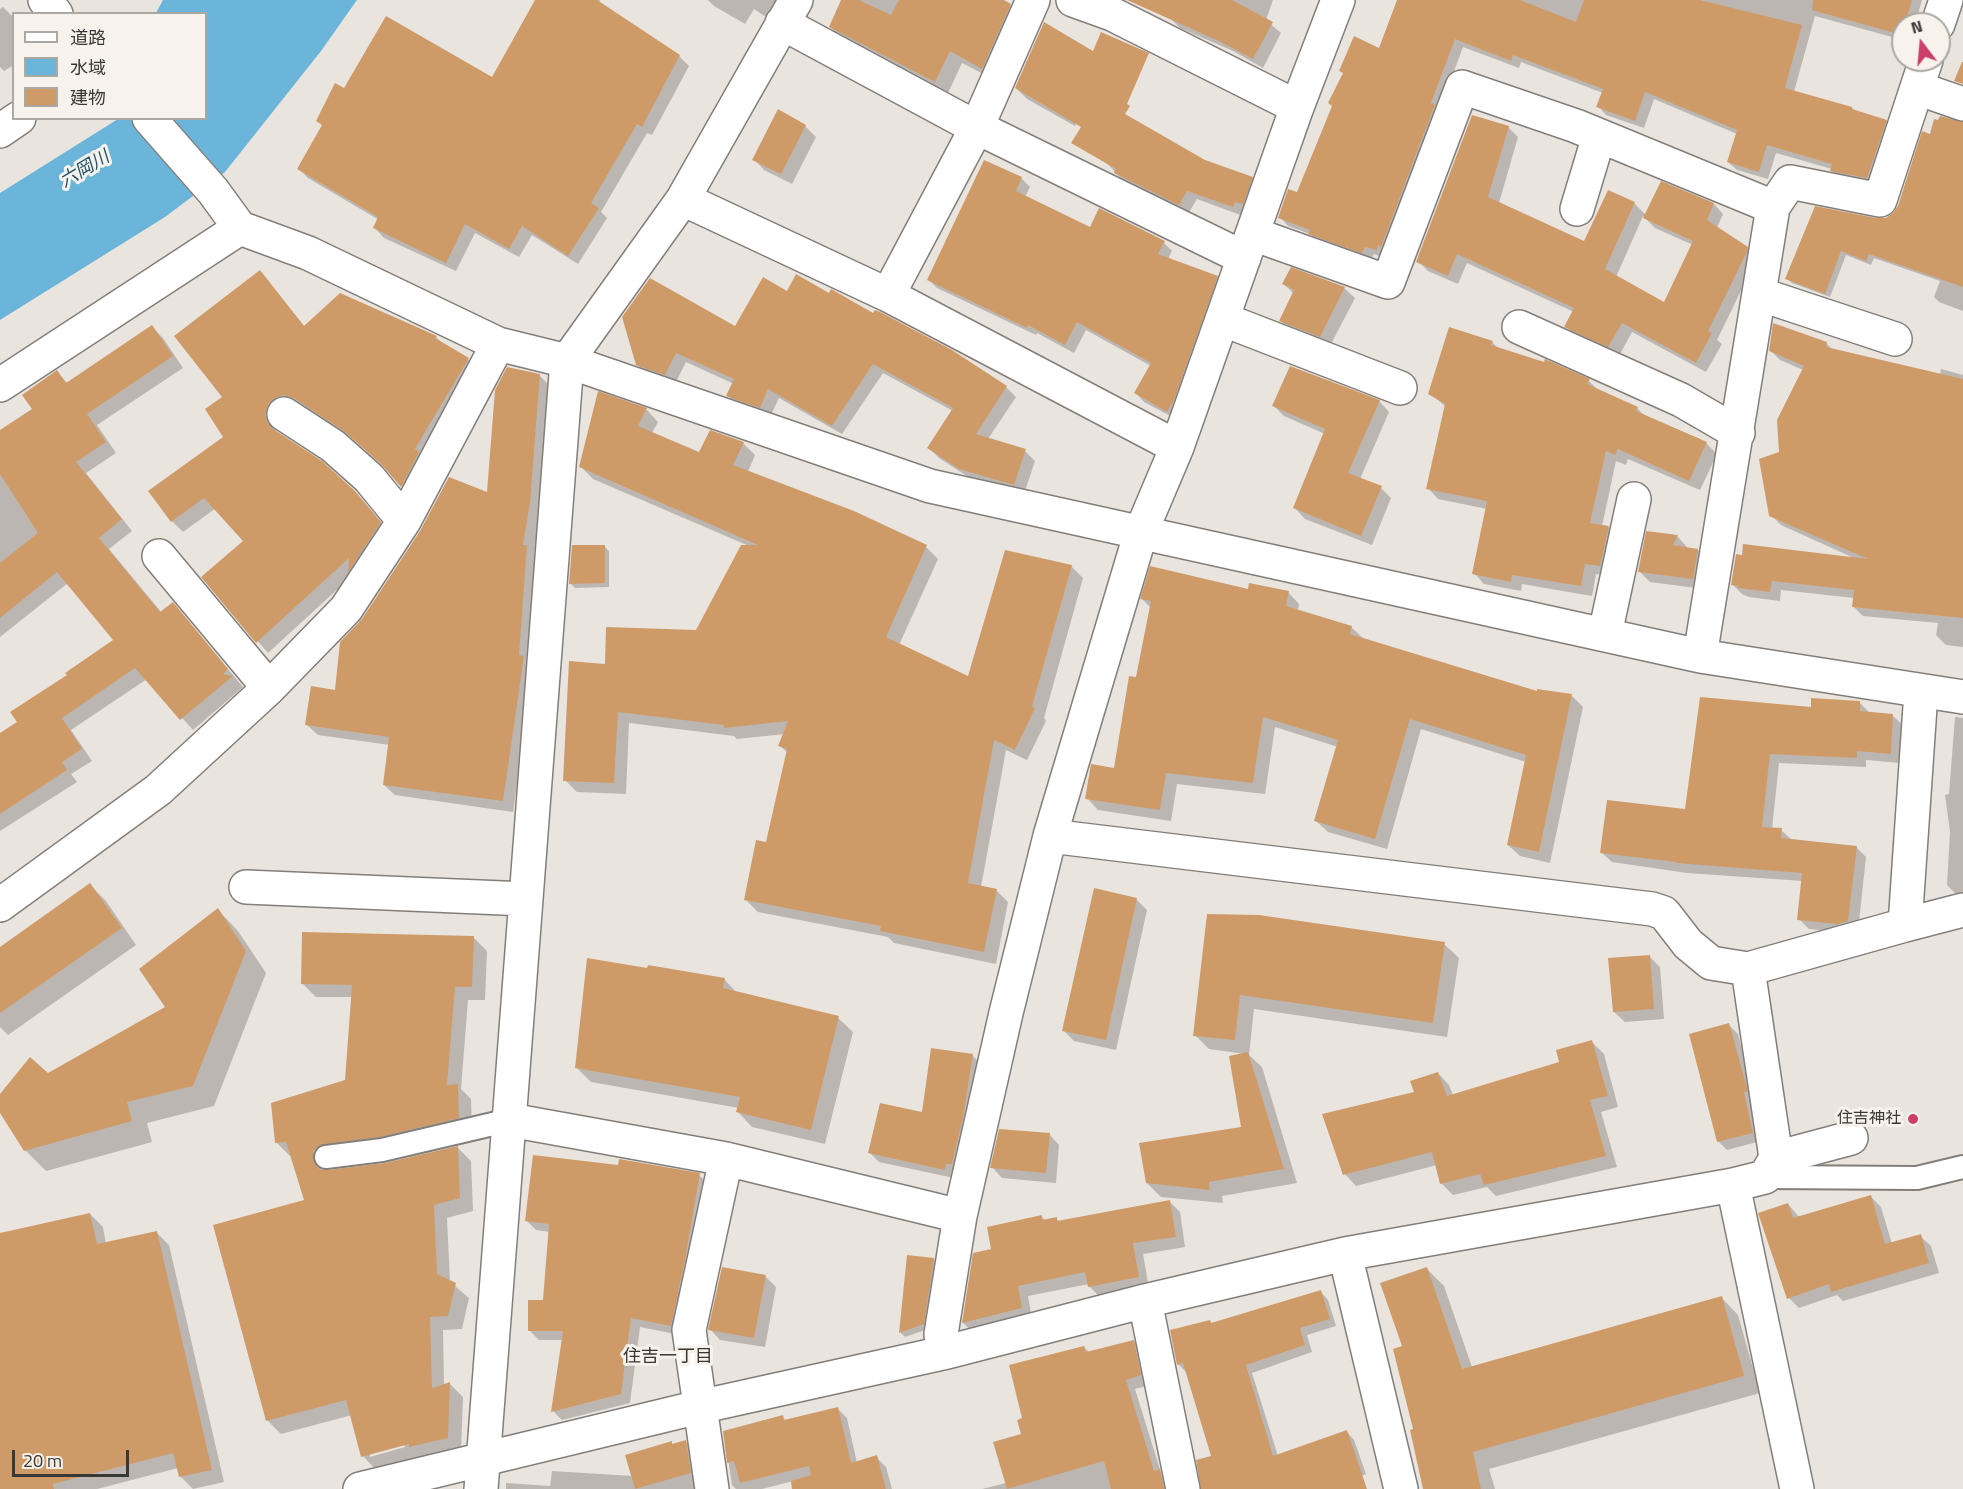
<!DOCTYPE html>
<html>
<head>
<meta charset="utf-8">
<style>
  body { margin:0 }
  #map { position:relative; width:1963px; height:1489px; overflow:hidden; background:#eae4df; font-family:"Titillium Web","Noto Sans JP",sans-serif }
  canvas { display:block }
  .legend { position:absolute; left:12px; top:12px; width:195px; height:108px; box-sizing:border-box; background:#f7f2ec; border:2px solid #aba8a3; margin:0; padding:8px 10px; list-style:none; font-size:18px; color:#3a3836 }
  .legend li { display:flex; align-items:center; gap:12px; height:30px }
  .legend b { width:30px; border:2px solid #aba8a3 }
  .north { position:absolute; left:1891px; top:12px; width:60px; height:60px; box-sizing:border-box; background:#f7f2ec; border:2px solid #aba8a3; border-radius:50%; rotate:344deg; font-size:16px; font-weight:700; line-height:24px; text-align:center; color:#3a3836 }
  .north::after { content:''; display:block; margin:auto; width:21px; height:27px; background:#cd3f6b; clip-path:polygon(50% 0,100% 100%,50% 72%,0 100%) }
  .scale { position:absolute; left:12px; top:1450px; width:117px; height:27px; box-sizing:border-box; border:3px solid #3a3836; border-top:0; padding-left:8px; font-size:18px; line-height:21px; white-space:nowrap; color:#3a3836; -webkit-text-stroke:4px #f7f2ec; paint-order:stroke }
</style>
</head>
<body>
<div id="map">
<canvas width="1963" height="1489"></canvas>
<ul class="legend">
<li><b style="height:8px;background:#fff"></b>道路</li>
<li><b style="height:16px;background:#6cb5da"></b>水域</li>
<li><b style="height:16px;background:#ce9b68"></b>建物</li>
</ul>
<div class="north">N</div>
<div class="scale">20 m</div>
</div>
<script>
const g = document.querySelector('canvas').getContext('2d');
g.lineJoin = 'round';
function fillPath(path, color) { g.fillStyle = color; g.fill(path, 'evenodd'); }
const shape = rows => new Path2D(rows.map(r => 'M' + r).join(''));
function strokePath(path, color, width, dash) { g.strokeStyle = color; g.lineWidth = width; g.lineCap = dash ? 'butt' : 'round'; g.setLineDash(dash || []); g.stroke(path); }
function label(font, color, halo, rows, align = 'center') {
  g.font = font + ' "Titillium Web","Noto Sans JP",sans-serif'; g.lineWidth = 6; g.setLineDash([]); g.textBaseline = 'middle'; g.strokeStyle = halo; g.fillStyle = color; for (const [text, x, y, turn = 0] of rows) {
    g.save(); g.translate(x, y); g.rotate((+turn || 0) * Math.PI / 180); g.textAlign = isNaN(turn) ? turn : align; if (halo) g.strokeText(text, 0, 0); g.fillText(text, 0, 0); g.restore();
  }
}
fillPath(shape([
  [163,0,357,0,321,51,225,172,165,217,0,320,0,193,118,119,206,118,206,14,156,13]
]), '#6cb5da');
fillPath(shape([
  [543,0,600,0,599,3,679,56,689,66,652,135,647,133,601,212,607,218,578,264,532,235,519,257,475,233,456,271,384,238,375,228,379,220,308,178,299,169,323,126,318,121,345,90,493,79],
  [708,0,781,0,769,19,754,9,745,24,714,6],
  [843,0,1001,0,1010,5,1023,17,995,80,962,63,948,93,843,39,830,27],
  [1179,0,1273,0,1266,20,1281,33,1263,68,1233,51,1180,28,1170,18],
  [1398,0,1922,0,1915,24,1903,24,1903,40,1815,16,1794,92,1852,108,1856,112,1886,121,1894,130,1874,186,1839,179,1831,170,1832,169,1776,153,1768,179,1737,170,1728,162,1737,134,1654,99,1644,128,1606,115,1598,106,1603,93,1521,62,1519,68,1463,47,1385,258,1374,254,1371,260,1318,242,1310,234,1288,226,1280,217,1298,194,1380,50],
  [3,7,14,18,14,65,4,71,0,67,0,9],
  [1101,62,1075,126,1027,99,1016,88],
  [779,111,805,126,816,137,792,184,764,170,754,159],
  [1508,127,1518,137,1499,203,1584,243,1608,192,1634,203,1646,215,1661,183,1714,204,1723,214,1717,228,1747,248,1757,258,1717,340,1722,344,1706,372,1632,332,1619,356,1576,336,1566,326,1574,312,1467,263,1458,284,1428,271,1418,261],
  [1643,216,1655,228,1693,245,1664,304,1616,277],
  [1105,161,1204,162,1252,178,1261,187,1243,216,1197,199,1188,214,1125,183],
  [1021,178,1030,187,1025,197,1091,229,1164,243,1172,251,1168,259,1217,277,1225,286,1176,419,1144,402,1136,393,1151,366,1086,330,1074,353,1037,333,1036,335,937,288,929,280],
  [1816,208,1963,263,1963,311,1939,302,1934,297,1940,281,1874,258,1871,265,1846,255,1830,297,1792,283,1787,278],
  [260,272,305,327,436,337,444,345,468,360,479,370,412,496,387,468,358,442,306,408,297,405,275,424,277,434,354,492,390,534,353,575,268,653,203,577,245,541,216,508,183,532,172,521,150,492,225,437,224,397],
  [1284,284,1344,288,1355,298,1330,346,1291,331,1280,320,1294,294],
  [788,293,830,295,1006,387,1016,397,988,439,1025,451,1035,461,1024,494,970,478,939,458,929,448,953,411,883,373,842,434,779,398,770,417,738,405,728,396,734,384,686,362,675,384,647,374,637,364,735,328],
  [152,327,163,338,183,368,97,425,116,453,86,473,132,531,109,549,162,613,173,604,183,615,243,687,193,730,147,679,71,730,92,761,71,774,77,782,0,831,0,735,19,723,69,675,115,641,68,583,0,637,0,431,34,409,57,372,68,384],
  [1492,342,1499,349,1589,381,1599,391,1637,408,1646,417,1706,443,1717,454,1700,490,1628,459,1626,465,1616,461,1602,526,1608,527,1619,538,1611,576,1596,574,1592,596,1522,584,1521,591,1484,584,1474,573,1487,509,1438,499,1428,488,1446,407,1430,393],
  [1827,344,1833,350,1940,375,1941,369,1963,375,1963,647,1946,645,1936,635,1938,623,1863,616,1854,607,1854,598,1781,590,1780,601,1749,597,1742,594,1732,584,1856,559,1781,525,1771,515,1781,453,1803,370,1780,360,1770,350],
  [539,375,550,386,541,514,534,554,537,557,534,668,513,812,395,795,384,785,390,745,318,735,307,725,337,691,363,620,421,532,489,494],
  [599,393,647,410,658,422,652,433,700,454,743,443,755,455,748,472,854,512,926,547,938,559,899,645,969,678,1071,566,1083,578,1044,718,1046,721,1027,760,1006,750,981,887,996,890,1008,902,996,964,894,943,888,937,758,912,746,900,767,844,788,753,780,746,785,734,737,739,734,736,629,723,626,794,577,792,565,780,607,666,697,632,749,546,593,479,581,467],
  [1379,401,1389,412,1360,479,1381,488,1391,498,1372,545,1305,519,1295,508,1325,434,1284,416,1274,406],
  [1677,536,1687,547,1687,549,1698,550,1708,561,1704,589,1650,582,1639,571],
  [604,546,609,551,609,587,575,588,570,583],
  [1249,591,1288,592,1299,604,1298,611,1351,627,1364,639,1538,693,1572,696,1583,707,1550,863,1520,856,1508,845,1526,762,1421,729,1387,849,1328,832,1316,821,1338,747,1275,727,1265,794,1177,784,1171,821,1098,810,1087,798,1115,769,1138,679,1151,608,1142,599],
  [1860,703,1869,712,1893,716,1903,725,1900,763,1866,760,1866,767,1779,763,1772,829,1781,830,1791,839,1856,847,1866,857,1858,931,1849,933,1809,929,1799,919,1803,881,1687,873,1612,862,1602,853,1686,811,1812,709],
  [1955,717,1963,718,1963,894,1956,894,1947,885,1950,832,1945,795,1949,794],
  [90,885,106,901,136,945,8,1035,0,1027,0,948],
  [1136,899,1147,910,1116,1050,1074,1041,1064,1031],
  [218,910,238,931,266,973,214,1106,147,1123,152,1142,46,1171,25,1150,0,1110,0,1096,48,1075,167,1007],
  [1209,916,1444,944,1459,958,1447,1037,1254,1009,1249,1055,1262,1067,1297,1183,1222,1196,1223,1203,1161,1197,1147,1183,1242,1129,1245,1054,1209,1049,1195,1035],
  [473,937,487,951,485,1000,468,1000,461,1089,471,1099,472,1131,326,1166,326,1172,385,1165,458,1148,471,1161,473,1211,447,1218,450,1282,469,1298,462,1329,443,1330,444,1385,450,1384,463,1397,461,1451,376,1470,363,1456,352,1415,281,1434,268,1421,215,1226,306,1201,292,1156,290,1156,276,1142,347,1081,353,997,316,997,302,983],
  [404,1444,405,1447,370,1457,370,1453],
  [1649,956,1660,967,1664,1019,1625,1022,1614,1012],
  [724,979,738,994,838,1018,853,1032,825,1144,752,1127,738,1112,739,1108,591,1082,576,1067],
  [1729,1025,1738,1034,1755,1098,1761,1141,1727,1150,1718,1141],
  [1592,1042,1604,1054,1618,1107,1601,1112,1617,1167,1496,1196,1487,1187,1453,1195,1442,1184,1437,1165,1356,1186,1345,1174,1416,1093,1438,1073,1449,1085,1453,1095,1561,1063],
  [972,1055,981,1064,954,1178,879,1162,870,1153,923,1114],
  [1049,1134,1059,1145,1056,1183,1002,1178,992,1167],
  [699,1175,708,1184,680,1335,640,1327,630,1403,562,1420,553,1411,564,1340,539,1340,529,1330,544,1302,550,1232,536,1230,527,1221],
  [1871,1197,1881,1207,1892,1244,1920,1236,1931,1246,1939,1273,1843,1301,1837,1295,1799,1308,1789,1298,1788,1204,1799,1217],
  [1169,1201,1180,1212,1185,1247,1143,1254,1149,1288,1100,1297,1090,1287,1089,1284,1028,1296,1032,1319,974,1333,963,1323,993,1251,1042,1217,1046,1221,1056,1219,1060,1222],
  [90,1214,103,1227,106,1244,157,1233,169,1245,224,1482,193,1489,180,1476,178,1468,97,1489,0,1489,0,1234],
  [908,1256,934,1259,939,1264,928,1329,905,1337,901,1333],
  [1427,1269,1444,1286,1472,1367,1721,1297,1738,1315,1760,1393,1489,1469,1495,1489,1425,1489,1404,1348],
  [766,1277,776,1287,765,1347,720,1340,710,1329],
  [1321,1292,1328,1300,1336,1326,1307,1335,1312,1352,1252,1373,1278,1456,1347,1432,1354,1440,1366,1474,1328,1488,1328,1489,1208,1489,1213,1457,1186,1372,1178,1364,1210,1321,1213,1324],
  [1133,1341,1143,1351,1150,1385,1135,1389,1166,1489,982,1489,1006,1483,1023,1435,1024,1419,1084,1347,1090,1353],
  [837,1408,847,1418,857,1463,876,1457,886,1467,892,1489,817,1489,813,1476,762,1489,736,1489,732,1485,724,1432,782,1417,786,1421],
  [686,1442,696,1453,702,1489,506,1489,506,1483,550,1486,552,1471,633,1476,671,1443,674,1445]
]), '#0003');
fillPath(shape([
  [535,0,597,0,680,55,642,127,637,124,591,203,599,208,568,256,522,226,509,249,465,224,446,263,373,228,378,217,297,169,322,125,316,121,335,83,344,88,386,16,492,77],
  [841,0,859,0,891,15,899,0,1004,0,1011,4,982,69,950,51,935,82,829,27],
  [1127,0,1232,0,1273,22,1253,59,1221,42],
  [1397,0,1520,0,1576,22,1584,0,1700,0,1802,25,1785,88,1852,107,1852,109,1887,120,1867,178,1830,171,1832,164,1767,145,1759,172,1727,162,1737,130,1645,92,1635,121,1596,107,1603,89,1513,55,1511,61,1455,39,1431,103,1435,104,1381,247,1378,245,1377,250,1365,247,1362,253,1308,234,1310,230,1278,218,1288,189,1297,192,1332,106,1328,103,1343,73,1339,71,1354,36,1379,48],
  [1813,0,1912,0,1905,24,1903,24,1902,35,1812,10],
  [1044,22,1093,51,1101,32,1149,53,1127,104,1130,106,1125,114,1205,160,1253,177,1243,204,1235,202,1233,207,1187,191,1179,205,1114,173,1116,169,1071,143,1081,127,1015,88],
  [1962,62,1963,62,1963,84,1954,81],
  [778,109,806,125,781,174,752,160],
  [1472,115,1509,126,1488,197,1584,241,1608,190,1635,202,1605,269,1664,302,1693,241,1643,218,1661,181,1714,203,1707,220,1748,247,1747,252,1708,331,1712,333,1696,363,1622,323,1608,347,1564,327,1574,308,1457,254,1448,276,1416,262],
  [1940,116,1963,122,1963,287,1869,254,1866,261,1841,251,1825,294,1785,279,1815,206,1876,218,1886,218,1893,213,1898,206,1922,131,1930,134,1934,119,1938,120],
  [984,160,1022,177,1016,191,1090,227,1099,208,1165,241,1158,254,1218,276,1174,400,1167,412,1134,393,1151,363,1077,322,1065,345,1028,325,1027,328,927,280],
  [1291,267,1345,287,1320,337,1279,321,1294,290,1282,284],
  [260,270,304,326,340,293,437,336,435,338,469,358,415,449,419,452,401,487,381,464,345,432,294,398,284,395,275,398,269,403,265,414,267,422,273,429,322,461,355,491,381,522,348,572,349,558,256,643,201,577,243,541,204,498,171,522,148,491,223,437,205,409,222,397,174,336],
  [796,274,829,293,831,289,873,313,875,310,880,312,952,350,1007,386,976,434,1026,449,1014,485,959,469,927,448,953,408,873,364,832,426,768,389,760,408,726,396,734,379,676,353,665,375,636,365,622,317,650,278,735,326,763,277,787,291],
  [1773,323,1827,342,1826,347,1963,379,1963,618,1852,607,1854,590,1772,581,1770,592,1738,588,1738,586,1731,585,1736,554,1742,555,1743,544,1868,559,1769,516,1759,459,1779,452,1777,420,1804,366,1769,351],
  [152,325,173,356,87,414,106,442,76,462,122,519,99,538,160,612,173,602,228,669,223,674,233,676,180,720,135,668,62,718,82,749,62,762,67,770,0,814,0,733,17,722,10,712,67,675,65,673,113,640,57,572,0,618,0,563,38,533,0,474,0,430,32,409,22,395,57,370,66,383],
  [1449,327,1493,341,1491,345,1544,362,1545,359,1590,379,1587,384,1638,407,1636,411,1707,442,1689,481,1618,449,1615,455,1606,451,1590,523,1609,526,1600,566,1585,564,1581,586,1512,575,1511,582,1472,574,1487,501,1426,489,1445,404,1428,394],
  [1290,366,1380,400,1348,473,1382,486,1361,536,1293,508,1325,429,1272,406],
  [507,367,540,374,530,503,523,545,527,545,519,655,524,656,503,801,383,785,389,737,305,725,311,686,335,690,340,642,362,619,420,531,449,477,487,492,495,390],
  [598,391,647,408,638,426,699,452,710,430,744,442,733,465,854,511,927,545,886,637,968,676,1005,550,1072,565,1032,706,1035,708,1015,750,994,740,968,883,997,889,984,952,880,931,881,926,744,900,756,840,766,842,787,749,778,746,788,721,724,728,724,725,618,712,614,783,563,781,569,661,605,664,606,627,696,630,741,545,758,545,579,467],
  [1646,531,1678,535,1673,545,1698,549,1693,579,1638,572],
  [572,545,605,545,605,583,569,584],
  [1150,566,1248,589,1249,583,1289,591,1286,606,1352,626,1350,634,1537,691,1537,689,1572,694,1539,852,1507,845,1526,755,1410,719,1375,839,1314,821,1338,740,1263,717,1253,783,1166,773,1160,810,1085,799,1091,764,1114,768,1129,676,1136,677,1151,601,1140,599],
  [1700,697,1811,707,1811,698,1860,701,1860,711,1893,714,1891,754,1857,751,1857,758,1770,754,1762,827,1782,828,1781,838,1857,846,1848,921,1838,924,1797,920,1802,873,1676,863,1676,862,1600,853,1607,800,1685,809],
  [90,883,122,928,0,1013,0,947],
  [1094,888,1137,898,1106,1040,1062,1031],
  [218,908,246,951,193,1086,127,1102,132,1121,24,1151,0,1113,0,1094,30,1057,48,1073,165,1007,139,969],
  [1207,914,1259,915,1445,942,1433,1023,1240,995,1235,1040,1193,1036],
  [302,932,474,936,472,987,455,987,447,1085,458,1084,459,1118,380,1137,324,1144,317,1147,313,1152,313,1159,316,1166,321,1170,328,1170,385,1163,458,1146,460,1198,434,1205,437,1274,456,1283,448,1316,430,1317,432,1388,450,1382,448,1438,409,1447,409,1444,361,1457,346,1400,266,1421,213,1225,304,1200,286,1142,275,1143,271,1103,345,1080,352,985,301,984],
  [1650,955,1654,1009,1613,1012,1608,958],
  [587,958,647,968,648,965,725,978,723,988,839,1016,811,1130,736,1112,740,1097,575,1068],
  [1729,1023,1747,1088,1747,1092,1744,1092,1753,1133,1717,1142,1689,1034],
  [1592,1040,1608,1096,1590,1100,1606,1156,1484,1185,1480,1174,1440,1184,1432,1152,1343,1175,1322,1114,1414,1092,1410,1081,1438,1072,1447,1096,1559,1062,1556,1050],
  [931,1048,973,1054,963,1117,952,1164,946,1164,945,1170,868,1153,880,1103,922,1112],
  [1248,1052,1284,1169,1209,1182,1210,1190,1146,1183,1139,1143,1241,1127,1229,1056],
  [999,1129,1050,1133,1046,1173,990,1168],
  [533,1155,618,1165,619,1159,700,1173,685,1260,671,1326,631,1318,621,1394,551,1412,563,1331,528,1331,528,1300,543,1300,549,1224,525,1221],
  [1871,1195,1885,1244,1921,1234,1929,1263,1831,1292,1829,1284,1787,1299,1758,1213,1788,1203,1793,1218],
  [1170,1200,1176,1237,1133,1243,1139,1277,1088,1287,1085,1272,1018,1286,1022,1308,962,1323,973,1253,991,1249,987,1227,1042,1215,1042,1220,1057,1217,1057,1221],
  [90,1213,97,1244,157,1231,212,1470,179,1477,173,1453,53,1484,54,1489,0,1489,0,1233],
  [907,1255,934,1258,924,1324,899,1333],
  [722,1267,766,1275,754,1338,708,1330],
  [1427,1267,1462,1369,1722,1296,1744,1376,1473,1452,1481,1489,1423,1489,1410,1430,1413,1429,1393,1349,1402,1346,1380,1283],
  [1321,1290,1330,1319,1300,1328,1305,1345,1246,1365,1273,1456,1347,1430,1367,1489,1201,1489,1196,1460,1211,1456,1183,1363,1177,1365,1170,1330,1210,1320,1211,1323],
  [1134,1340,1141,1375,1126,1380,1154,1471,1160,1469,1164,1489,1111,1489,1104,1461,1007,1489,993,1442,1021,1434,1017,1420,1022,1418,1009,1365,1084,1346,1086,1352],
  [838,1407,851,1463,877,1455,886,1489,792,1489,791,1481,811,1475,809,1466,740,1483,734,1461,727,1463,723,1431,783,1415,784,1420],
  [686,1440,691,1473,635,1489,625,1455,672,1441,672,1444]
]), '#ce9b68');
const service = shape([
  [326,1157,382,1150,510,1120],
  [1765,1177,1917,1178,1963,1167]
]);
const minor = shape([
  [45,0,56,14],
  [1073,0,1112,14,1297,107],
  [782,23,964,121,1244,258],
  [1938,24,1946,0],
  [1917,88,1963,104],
  [149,118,213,191,240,228,308,253,498,344,567,361,930,486,1700,656,1963,697],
  [683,199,888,295,1177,447],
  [1577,209,1599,136],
  [1253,234,1388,282,1462,87,1576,126,1773,207,1790,182,1880,200,1926,60],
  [1759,294,1895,339],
  [888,295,977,127,1033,0],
  [1222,319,1400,388],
  [1519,327,1681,400,1738,433],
  [0,385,240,228],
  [284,414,333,446,369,478,404,521],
  [159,556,269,688],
  [1605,634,1634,499],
  [1700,656,1773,207],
  [1050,836,1652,909,1664,913,1688,944,1711,963,1748,969],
  [246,887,526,899],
  [0,905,158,790,269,688,346,609,404,521,498,344],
  [1905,925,1963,910],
  [510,1120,726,1159,960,1216],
  [1776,1158,1851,1138],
  [1733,1185,1797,1489],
  [1345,1254,1401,1489],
  [1145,1301,1183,1489],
  [943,1353,941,1334,960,1216,1006,1013,1050,836,1141,532,1177,447,1297,107,1338,0],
  [360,1489,699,1407,943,1353,1145,1301,1345,1254,1733,1185,1765,1177,1776,1158,1748,969,1905,925,1921,692],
  [481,1489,567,361,683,199,796,0],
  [712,1489,689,1330,726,1159]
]);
const tertiary = shape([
  [0,131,19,118]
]);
strokePath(service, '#837e79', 26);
strokePath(minor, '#837e79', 36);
strokePath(tertiary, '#837e79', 36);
strokePath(service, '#fff', 22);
strokePath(minor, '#fff', 33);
strokePath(tertiary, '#fff', 33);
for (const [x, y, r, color] of [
  [1913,1119,6,"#cd3f6b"]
]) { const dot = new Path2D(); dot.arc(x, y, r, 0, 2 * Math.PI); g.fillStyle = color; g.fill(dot); strokePath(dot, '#f7f2ec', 2); }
label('16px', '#3a3836', '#f7f2ec', [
  ["住吉神社",1901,1119]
], 'right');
label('italic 18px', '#18526c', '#f7f2ec', [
  ["六岡川",85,170,-31]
]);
label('18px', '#383430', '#f7f2ec', [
  ["住吉一丁目",668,1358]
]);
</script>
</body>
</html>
